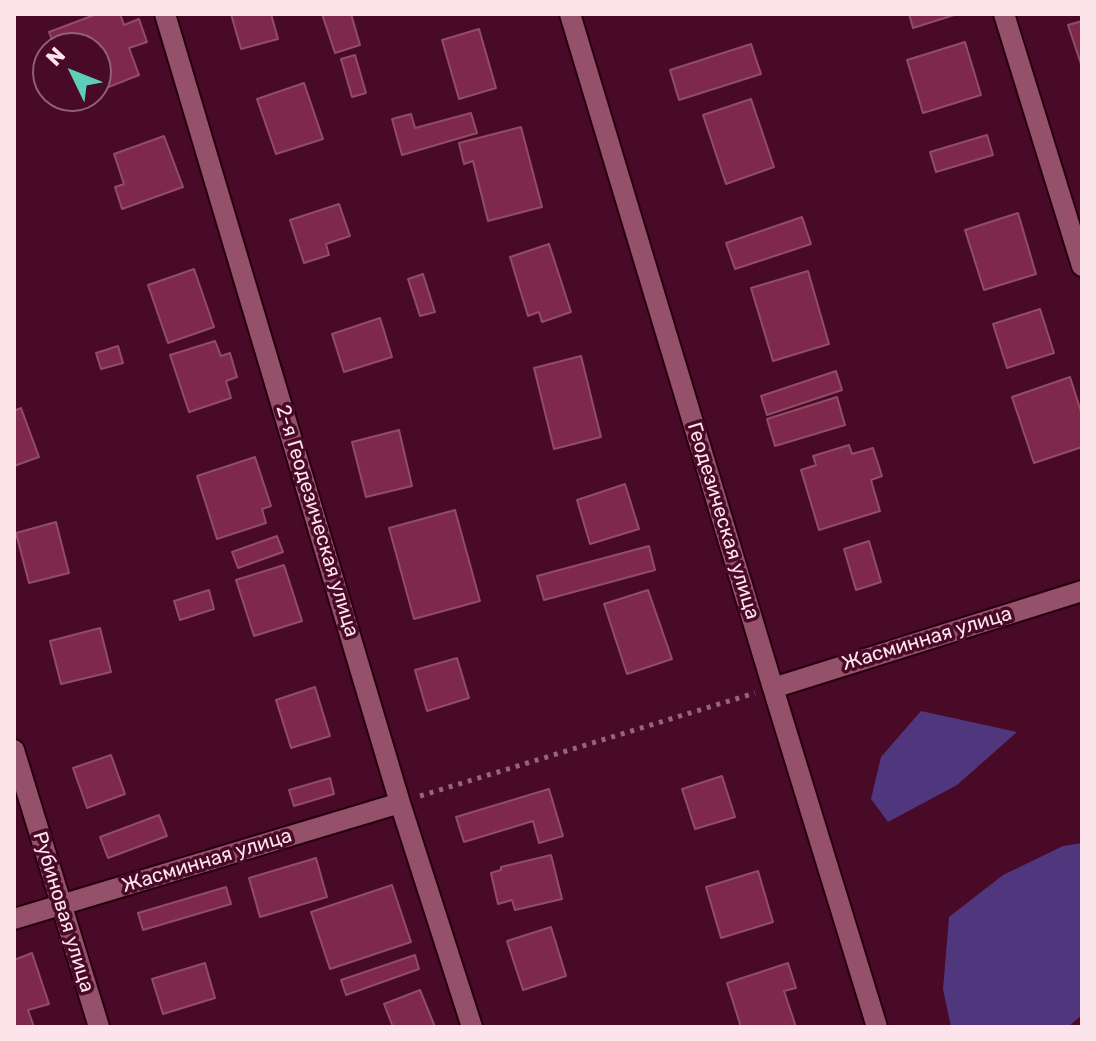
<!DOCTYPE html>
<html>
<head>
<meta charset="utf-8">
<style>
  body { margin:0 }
  #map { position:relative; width:1096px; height:1041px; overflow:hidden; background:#480a27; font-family:Rubik,sans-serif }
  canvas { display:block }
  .frame { position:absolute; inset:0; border:16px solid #fde4eb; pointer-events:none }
  .north { position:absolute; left:32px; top:32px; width:80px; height:80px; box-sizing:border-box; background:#480a27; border:2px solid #906175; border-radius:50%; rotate:313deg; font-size:22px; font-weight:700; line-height:32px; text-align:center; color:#fde4eb }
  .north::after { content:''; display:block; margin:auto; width:28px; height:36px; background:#5eceb8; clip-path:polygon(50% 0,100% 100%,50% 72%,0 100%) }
</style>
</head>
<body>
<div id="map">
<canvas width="1096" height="1041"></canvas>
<div class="frame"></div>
<div class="north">N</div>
</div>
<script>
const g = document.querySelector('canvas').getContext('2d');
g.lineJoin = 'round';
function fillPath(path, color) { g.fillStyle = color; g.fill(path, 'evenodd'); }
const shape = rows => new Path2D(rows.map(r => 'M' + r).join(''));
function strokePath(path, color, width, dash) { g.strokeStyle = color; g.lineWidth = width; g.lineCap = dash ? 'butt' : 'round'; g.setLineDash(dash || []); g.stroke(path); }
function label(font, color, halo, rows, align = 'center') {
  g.font = font + ' Rubik,sans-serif'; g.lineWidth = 7; g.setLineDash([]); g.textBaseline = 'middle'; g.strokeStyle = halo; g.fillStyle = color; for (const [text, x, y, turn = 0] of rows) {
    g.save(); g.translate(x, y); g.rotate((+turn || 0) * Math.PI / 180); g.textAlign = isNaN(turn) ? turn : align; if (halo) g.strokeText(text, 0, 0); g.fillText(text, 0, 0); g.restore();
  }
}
fillPath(shape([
  [921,711,1017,732,957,785,888,822,871,799,881,757],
  [1082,843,1082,1015,1068,1027,951,1027,943,989,949,917,1003,875,1063,846]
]), '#50367c');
const building = shape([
  [97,14,120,14,124,25,139,19,147,42,129,48,139,75,96,92,96,48,55,48,49,32,97,14],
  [231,14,271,14,278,39,241,49,231,14],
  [322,14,351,14,360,45,335,53,322,14],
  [909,14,954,14,954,15,913,28,909,14],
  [1082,21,1082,67,1068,25,1082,21],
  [479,29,496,88,459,99,442,40,479,29],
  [965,42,981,95,923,113,907,60,965,42],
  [751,44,761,74,679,100,670,70,751,44],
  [355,55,366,93,352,97,341,59,355,55],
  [304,83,323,139,276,154,257,99,304,83],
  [751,99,774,167,726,184,703,115,751,99],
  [471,113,477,133,402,155,392,119,411,114,415,128,471,113],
  [521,127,542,207,488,221,473,161,464,164,459,143,521,127],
  [987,135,993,155,936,172,930,152,987,135],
  [164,136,183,187,122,209,115,187,124,184,114,154,164,136],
  [339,204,350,236,326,244,329,255,304,263,290,220,339,204],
  [1018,213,1036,274,984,290,965,230,1018,213],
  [802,217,811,244,735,269,726,243,802,217],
  [549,244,571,312,542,322,539,312,528,316,510,257,549,244],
  [194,269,214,327,168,343,148,285,194,269],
  [808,271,829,344,773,361,751,288,808,271],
  [423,274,435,312,420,316,408,279,423,274],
  [1040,309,1054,353,1007,368,993,324,1040,309],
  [380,318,392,357,344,372,332,334,380,318],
  [215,341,221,356,230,353,237,377,226,381,231,398,189,412,170,355,215,341],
  [118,346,123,363,101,369,96,353,118,346],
  [581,356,601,437,554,449,534,368,581,356],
  [836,371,842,390,767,415,761,396,836,371],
  [1070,377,1082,415,1082,447,1034,463,1012,397,1070,377],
  [837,397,845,425,775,446,767,419,837,397],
  [21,408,39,457,14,466,14,411,21,408],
  [399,430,412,486,366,497,352,442,399,430],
  [849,445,852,454,873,448,882,476,871,480,880,511,819,530,801,470,816,465,813,456,849,445],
  [255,457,271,506,262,509,266,523,217,539,197,476,255,457],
  [625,484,639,529,590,544,577,500,625,484],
  [455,510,480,601,414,619,389,528,455,510],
  [56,522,69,573,29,583,16,533,56,522],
  [277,536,283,552,238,568,232,552,277,536],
  [869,541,881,582,856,590,844,549,869,541],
  [649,546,655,570,544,600,537,576,649,546],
  [284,565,302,621,254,636,236,580,284,565],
  [209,590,214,609,180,620,174,601,209,590],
  [648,590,672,659,627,674,604,604,648,590],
  [100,628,111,672,61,684,50,641,100,628],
  [457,658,469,698,427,711,415,670,457,658],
  [315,687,330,736,291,748,276,700,315,687],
  [111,755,125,794,87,808,73,768,111,755],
  [722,776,735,817,695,829,682,789,722,776],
  [330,778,334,794,294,806,289,790,330,778],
  [549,789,563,836,539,843,533,821,464,842,456,817,549,789],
  [159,815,167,836,108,858,100,837,159,815],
  [551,855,562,899,515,910,512,900,498,904,491,873,501,870,501,867,551,855],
  [316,858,327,897,260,917,249,878,316,858],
  [758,871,773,922,721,938,706,887,758,871],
  [392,885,411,942,330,969,311,912,392,885],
  [226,887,231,904,143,930,138,913,226,887],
  [551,927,566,976,523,990,507,941,551,927],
  [32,953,49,1004,28,1010,34,1027,14,1027,14,960,32,953],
  [415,955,419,969,346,995,341,980,415,955],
  [205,963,215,998,163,1014,152,979,205,963],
  [788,963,796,988,784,991,796,1027,741,1027,727,983,788,963],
  [420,990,435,1027,393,1027,384,1004,420,990]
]);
fillPath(building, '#7e294c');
strokePath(building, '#914d65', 2);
const minor = shape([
  [165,14,400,803,472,1027],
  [570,14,773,688,877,1027],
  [1004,14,1082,266],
  [773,688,1082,591],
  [14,750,99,1027],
  [14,919,400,803]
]);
strokePath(minor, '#270010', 24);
strokePath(shape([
  [420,796,755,693]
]), '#95667a', 5, [4, 6]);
strokePath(minor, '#955169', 20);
label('20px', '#fde4eb', '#480a27', [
  ["2-я Геодезическая улица",317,521,73],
  ["Геодезическая улица",723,521,73],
  ["Жасминная улица",927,639,-17],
  ["Жасминная улица",207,861,-17],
  ["Рубиновая улица",63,912,73]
]);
</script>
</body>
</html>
